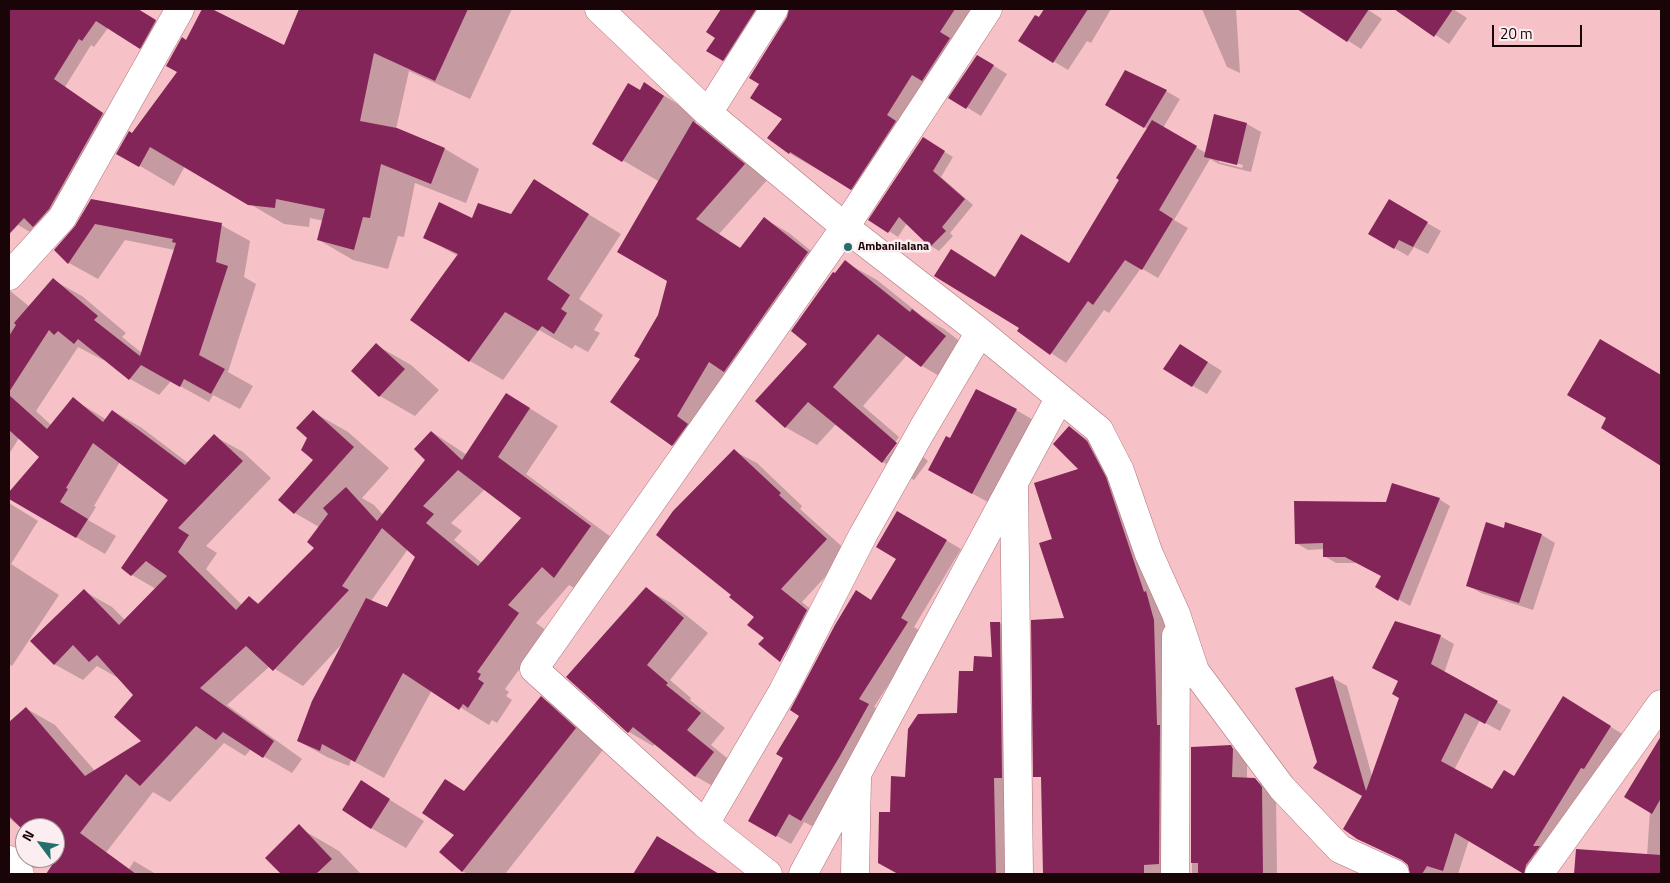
<!DOCTYPE html>
<html>
<head>
<meta charset="utf-8">
<style>
  body { margin:0 }
  #map { position:relative; width:1670px; height:883px; overflow:hidden; background:#f7c1c8; font-family:"Titillium Web",sans-serif }
  canvas { display:block }
  .frame { position:absolute; inset:0; border:10px solid #190408; pointer-events:none }
  .north { position:absolute; left:15px; top:818px; width:50px; height:50px; box-sizing:border-box; background:#fceef0; border:1px solid #a19093; border-radius:50%; rotate:301deg; font-size:14px; font-weight:700; line-height:20px; text-align:center; color:#190408 }
  .north::after { content:''; display:block; margin:auto; width:18px; height:22px; background:#246e6b; clip-path:polygon(50% 0,100% 100%,50% 72%,0 100%) }
  .scale { position:absolute; left:1492px; top:25px; width:90px; height:22px; box-sizing:border-box; border:2px solid #190408; border-top:0; padding-left:6px; font-size:15px; line-height:18px; white-space:nowrap; color:#190408; -webkit-text-stroke:4px #fceef0; paint-order:stroke }
</style>
</head>
<body>
<div id="map">
<canvas width="1670" height="883"></canvas>
<div class="frame"></div>
<div class="north">N</div>
<div class="scale">20 m</div>
</div>
<script>
const g = document.querySelector('canvas').getContext('2d');
g.lineJoin = 'round';
function fillPath(path, color) { g.fillStyle = color; g.fill(path, 'evenodd'); }
const shape = rows => new Path2D(rows.map(r => 'M' + r).join(''));
function strokePath(path, color, width, dash) { g.strokeStyle = color; g.lineWidth = width; g.lineCap = dash ? 'butt' : 'round'; g.setLineDash(dash || []); g.stroke(path); }
function label(font, color, halo, rows, align = 'center') {
  g.font = font + ' "Titillium Web",sans-serif'; g.lineWidth = 5; g.setLineDash([]); g.textBaseline = 'middle'; g.strokeStyle = halo; g.fillStyle = color; for (const [text, x, y, turn = 0] of rows) {
    g.save(); g.translate(x, y); g.rotate((+turn || 0) * Math.PI / 180); g.textAlign = isNaN(turn) ? turn : align; if (halo) g.strokeText(text, 0, 0); g.fillText(text, 0, 0); g.restore();
  }
}
fillPath(shape([
  [9,9,137,9,167,28,152,55,108,28,94,47,91,45,65,87,115,121,46,233,34,226,30,232,18,225,9,235,9,161,15,155,9,151],
  [203,9,209,9,285,47,301,9,512,9,470,99,409,71,396,129,445,149,479,169,466,203,415,183,404,237,398,236,388,269,353,260,319,240,324,221,310,218,309,227,284,224,185,166,174,186,118,153,178,72,187,41],
  [723,9,774,9,737,68,723,60,716,37,708,32],
  [791,9,973,9,865,197,789,153,783,118,761,83],
  [1045,9,1111,9,1091,43,1087,41,1068,70,1020,41],
  [1202,9,1236,9,1240,73,1227,67],
  [1323,9,1367,9,1382,19,1361,49,1316,20],
  [1401,9,1453,9,1467,18,1449,44,1400,11],
  [991,64,1007,74,981,116,950,97],
  [645,84,699,117,695,123,718,136,768,179,719,234,741,248,765,219,789,233,831,267,697,458,673,445,642,359,659,315,669,281,660,182,593,143],
  [1166,91,1180,99,1163,128,1206,153,1215,116,1247,124,1261,132,1251,172,1219,164,1210,159,1174,220,1188,228,1158,278,1141,268,1109,313,1104,310,1066,363,1018,331,1021,327,996,278,1070,264,1148,129,1107,105],
  [1219,159,1243,165,1242,168,1219,162],
  [923,139,953,157,941,177,973,205,950,233,953,236,939,251,931,246,907,223,898,237,870,219],
  [534,181,621,234,579,299,603,315,594,330,600,333,588,352,575,345,572,349,539,330,503,380,470,361,458,256,424,237,473,220,512,216],
  [91,200,221,225,250,241,244,277,256,284,228,372,253,386,240,409,213,395,209,402,171,381,159,395,130,379,105,358,103,360,78,347,36,411,51,425,73,399,107,420,113,411,142,428,188,463,214,436,243,452,271,478,206,546,217,553,206,569,242,605,249,598,260,604,316,547,319,527,295,513,314,460,308,438,313,412,348,432,389,468,362,498,374,505,383,515,427,460,432,432,467,455,507,394,558,426,526,474,619,543,583,593,569,585,536,623,547,631,505,689,509,692,506,696,512,700,497,723,492,720,489,725,432,690,384,778,351,760,349,766,327,757,298,741,342,644,303,686,270,666,227,705,302,759,292,773,251,749,245,756,224,743,170,802,153,792,97,864,55,857,55,828,25,828,25,831,9,818,9,724,27,709,55,725,95,771,143,741,135,695,118,678,97,666,83,680,54,664,84,591,112,607,125,620,156,589,132,575,169,500,120,462,94,506,96,507,88,520,116,536,105,554,9,498,9,494,41,457,19,438,9,454,9,290,30,307,53,280,82,296,126,333,122,337,142,353,175,250,125,240,98,279,69,263,56,249,77,227],
  [485,489,523,518,482,563,454,540,462,531,451,523],
  [408,549,416,556,388,609,371,601],
  [1389,201,1441,231,1428,254,1414,247,1408,256,1370,234],
  [845,262,877,280,923,317,944,329,976,354,953,384,922,366,907,355,863,406,899,437,883,459,886,459,901,439,928,461,914,480,883,462,836,424,817,445,785,427,809,344,835,275],
  [376,345,411,365,439,390,415,416,380,396,352,371],
  [1195,354,1222,371,1207,394,1193,386],
  [1650,384,1661,391,1661,464,1602,427],
  [1016,410,1051,430,1008,513,964,489],
  [1070,427,1101,450,1169,630,1174,874,1043,874,1043,778,1039,776,1065,620,1054,540,1080,470],
  [734,451,757,463,802,506,800,509,848,552,802,602,829,624,803,673,782,661,788,650,783,654,766,637,756,617,733,594],
  [1439,499,1450,506,1410,606,1376,586,1382,576,1357,563,1336,563,1324,556,1324,549,1308,550,1296,543,1386,503],
  [9,503,38,521,11,564,59,595,12,666,9,664],
  [898,512,961,549,914,627,922,632,874,707,883,714,816,828,804,822,791,844,749,820,898,559],
  [1506,524,1542,535,1555,543,1533,610,1481,593,1467,585],
  [646,589,671,603,708,633,670,680,691,698,690,700,725,728,711,745,738,767,720,790,695,776,655,744,653,746,629,732,568,677],
  [1000,623,1014,631,1010,874,871,874,897,873,891,813,906,778,958,714,974,672,993,658],
  [1440,636,1454,644,1444,673,1511,710,1500,731,1480,720,1454,770,1493,791,1514,778,1577,706,1624,735,1539,874,1524,874,1469,840,1458,874,1412,874,1407,863,1358,838,1363,796,1318,762,1333,678,1347,686,1372,776],
  [541,698,572,716,606,746,505,874,468,874,462,871,456,835,465,792],
  [1230,746,1247,758,1247,779,1255,780,1270,788,1276,796,1277,874,1192,874,1192,748],
  [1647,762,1661,770,1661,874,1575,874,1577,850,1647,856,1650,811],
  [361,782,424,821,406,848,371,828],
  [303,830,339,851,361,874,283,874,266,858],
  [692,858,719,874,648,874,638,868],
  [134,861,156,874,126,874]
]), '#0003');
fillPath(shape([
  [9,9,138,9,156,20,140,49,96,21,82,41,79,39,54,79,103,113,49,209,33,227,24,218,9,234],
  [202,9,212,9,284,45,299,9,468,9,435,81,374,53,360,121,397,128,445,148,431,184,381,164,370,218,363,217,354,250,317,240,325,209,276,199,275,208,248,205,150,147,139,167,116,154,129,131,132,133,177,72,166,66,182,37,186,40],
  [721,9,756,9,723,61,706,51,715,38,706,32],
  [789,9,955,9,940,32,950,38,922,81,912,75,887,115,896,121,851,190,790,152,789,154,767,138,782,119,750,98,759,84,749,78,787,17],
  [1044,9,1088,9,1053,63,1018,41,1035,15,1039,17],
  [1297,9,1369,9,1347,42],
  [1394,9,1453,9,1434,37],
  [977,55,994,65,966,109,948,98],
  [1125,70,1167,90,1144,128,1105,105],
  [644,82,664,96,622,162,592,144,628,83,640,90],
  [1214,114,1247,123,1237,165,1204,157],
  [1152,120,1197,146,1159,210,1173,219,1142,270,1125,260,1093,305,1088,301,1050,355,1017,331,1019,328,934,276,951,249,995,277,1021,234,1069,263,1119,180,1116,178],
  [693,121,745,164,696,219,740,248,764,217,808,252,724,372,709,362,677,416,688,424,672,446,610,402,640,359,634,356,658,315,667,281,617,252],
  [923,137,945,151,933,171,965,199,942,227,946,231,930,247,899,217,888,233,868,220],
  [534,179,589,214,547,279,570,295,561,309,567,313,554,334,542,326,538,331,505,312,469,362,410,320,458,254,423,238,439,202,472,218,478,203,511,214],
  [91,199,222,223,216,262,228,266,199,355,225,369,211,394,184,379,180,387,141,365,129,380,78,339,74,344,58,331,54,335,49,330,9,392,9,336,16,325,14,323,53,278,98,316,94,320,140,356,176,243,172,242,173,239,95,224,68,264,54,250,75,226],
  [1389,199,1428,222,1413,247,1399,240,1394,249,1368,234],
  [845,260,910,312,912,309,946,336,921,367,878,334,833,387,897,443,882,463,808,402,785,428,755,401,807,344,791,331,833,272,835,273],
  [1600,339,1661,375,1661,466,1601,428,1606,418,1567,395],
  [376,343,405,369,379,397,351,371],
  [1180,344,1208,362,1192,387,1163,369],
  [976,389,1017,409,972,494,928,470,946,436,950,438],
  [506,393,530,408,498,457,591,526,554,578,542,567,508,605,519,613,477,672,481,674,478,679,484,683,468,708,463,704,459,710,403,673,355,762,322,744,320,751,297,741,312,701,366,598,387,607,415,557,382,528,342,586,349,590,273,671,246,646,200,688,274,741,263,758,223,732,216,740,196,726,140,786,126,774,80,833,136,874,46,874,54,862,50,858,55,858,55,828,25,828,25,832,9,816,9,722,26,707,85,776,141,741,114,717,133,695,97,655,89,662,73,645,54,665,30,641,84,589,119,625,167,576,146,561,131,576,121,568,168,500,93,443,66,488,68,489,60,502,88,519,76,538,9,499,9,492,39,457,9,430,9,395,47,429,73,397,103,422,112,410,185,465,214,434,243,461,178,528,189,535,178,552,236,610,249,596,258,604,314,548,307,542,328,514,323,508,346,487,377,521,425,460,414,449,431,431,462,460],
  [458,470,521,518,478,566,426,523,434,514,423,506],
  [313,410,354,447,294,514,278,500,313,460,301,450,307,438,296,428],
  [1069,426,1087,441,1106,477,1144,592,1146,591,1154,620,1157,725,1160,725,1159,864,1144,865,1144,874,1043,874,1041,777,1033,777,1031,620,1064,618,1039,543,1052,539,1034,483,1078,469,1053,444],
  [734,449,781,493,779,495,827,539,781,589,807,610,780,662,758,644,764,638,747,625,754,617,729,597,731,595,656,535,673,511],
  [1392,483,1440,498,1398,601,1375,587,1381,576,1345,557,1323,557,1323,543,1295,544,1294,501,1386,502],
  [897,511,947,540,901,618,908,622,859,699,869,704,840,756,801,821,789,814,776,837,748,821,783,758,776,754,799,716,790,710,835,625,856,590,871,600,896,559,876,547],
  [1486,522,1504,528,1505,522,1542,534,1519,603,1466,586],
  [646,587,684,618,647,665,668,683,666,685,701,713,687,730,714,752,695,777,633,727,628,733,566,677],
  [1395,621,1441,635,1431,664,1498,701,1485,724,1465,713,1441,761,1492,789,1504,770,1514,776,1563,696,1611,726,1584,769,1581,768,1533,846,1540,846,1526,865,1524,874,1455,833,1443,871,1427,866,1422,874,1410,874,1408,865,1402,860,1357,839,1343,829,1362,796,1313,768,1317,762,1295,688,1333,676,1366,791,1399,698,1392,694,1398,681,1372,668],
  [990,622,1000,622,1002,778,994,778,996,874,898,874,878,863,879,812,890,812,891,776,905,777,908,729,918,714,957,713,959,671,973,671,974,656,992,657],
  [541,696,576,728,462,872,439,852,454,835,422,813,445,779,464,791],
  [1661,736,1661,798,1652,814,1624,797],
  [1231,745,1233,749,1232,777,1255,778,1262,787,1263,874,1198,874,1198,863,1191,863,1191,747],
  [361,780,390,799,371,829,342,810],
  [299,824,332,859,316,874,281,874,265,858],
  [657,836,719,874,633,874],
  [1576,849,1661,855,1661,874,1574,874]
]), '#84255a');
const street = shape([
  [599,9,708,113,845,227,980,332,1099,430,1120,471,1149,554,1176,614,1195,671,1282,788,1340,849,1395,874],
  [708,113,774,9],
  [9,276,62,218,180,9],
  [1014,486,1019,874],
  [705,824,783,691,863,535,922,430,980,332],
  [9,860,20,874],
  [768,874,705,824,534,669,845,227,988,9],
  [803,874,1059,399],
  [855,874,857,778],
  [1175,874,1176,636],
  [1539,874,1661,704]
]);
strokePath(street, '#b1737c', 29);
strokePath(street, '#fff', 28);
for (const [x, y, r, color] of [
  [848,247,5,"#246e6b"]
]) { const dot = new Path2D(); dot.arc(x, y, r, 0, 2 * Math.PI); g.fillStyle = color; g.fill(dot); strokePath(dot, '#fceef0', 2); }
label('bold 12px', '#190408', '#fceef0', [
  ["Ambanilalana",858,247]
], 'left');
</script>
</body>
</html>
